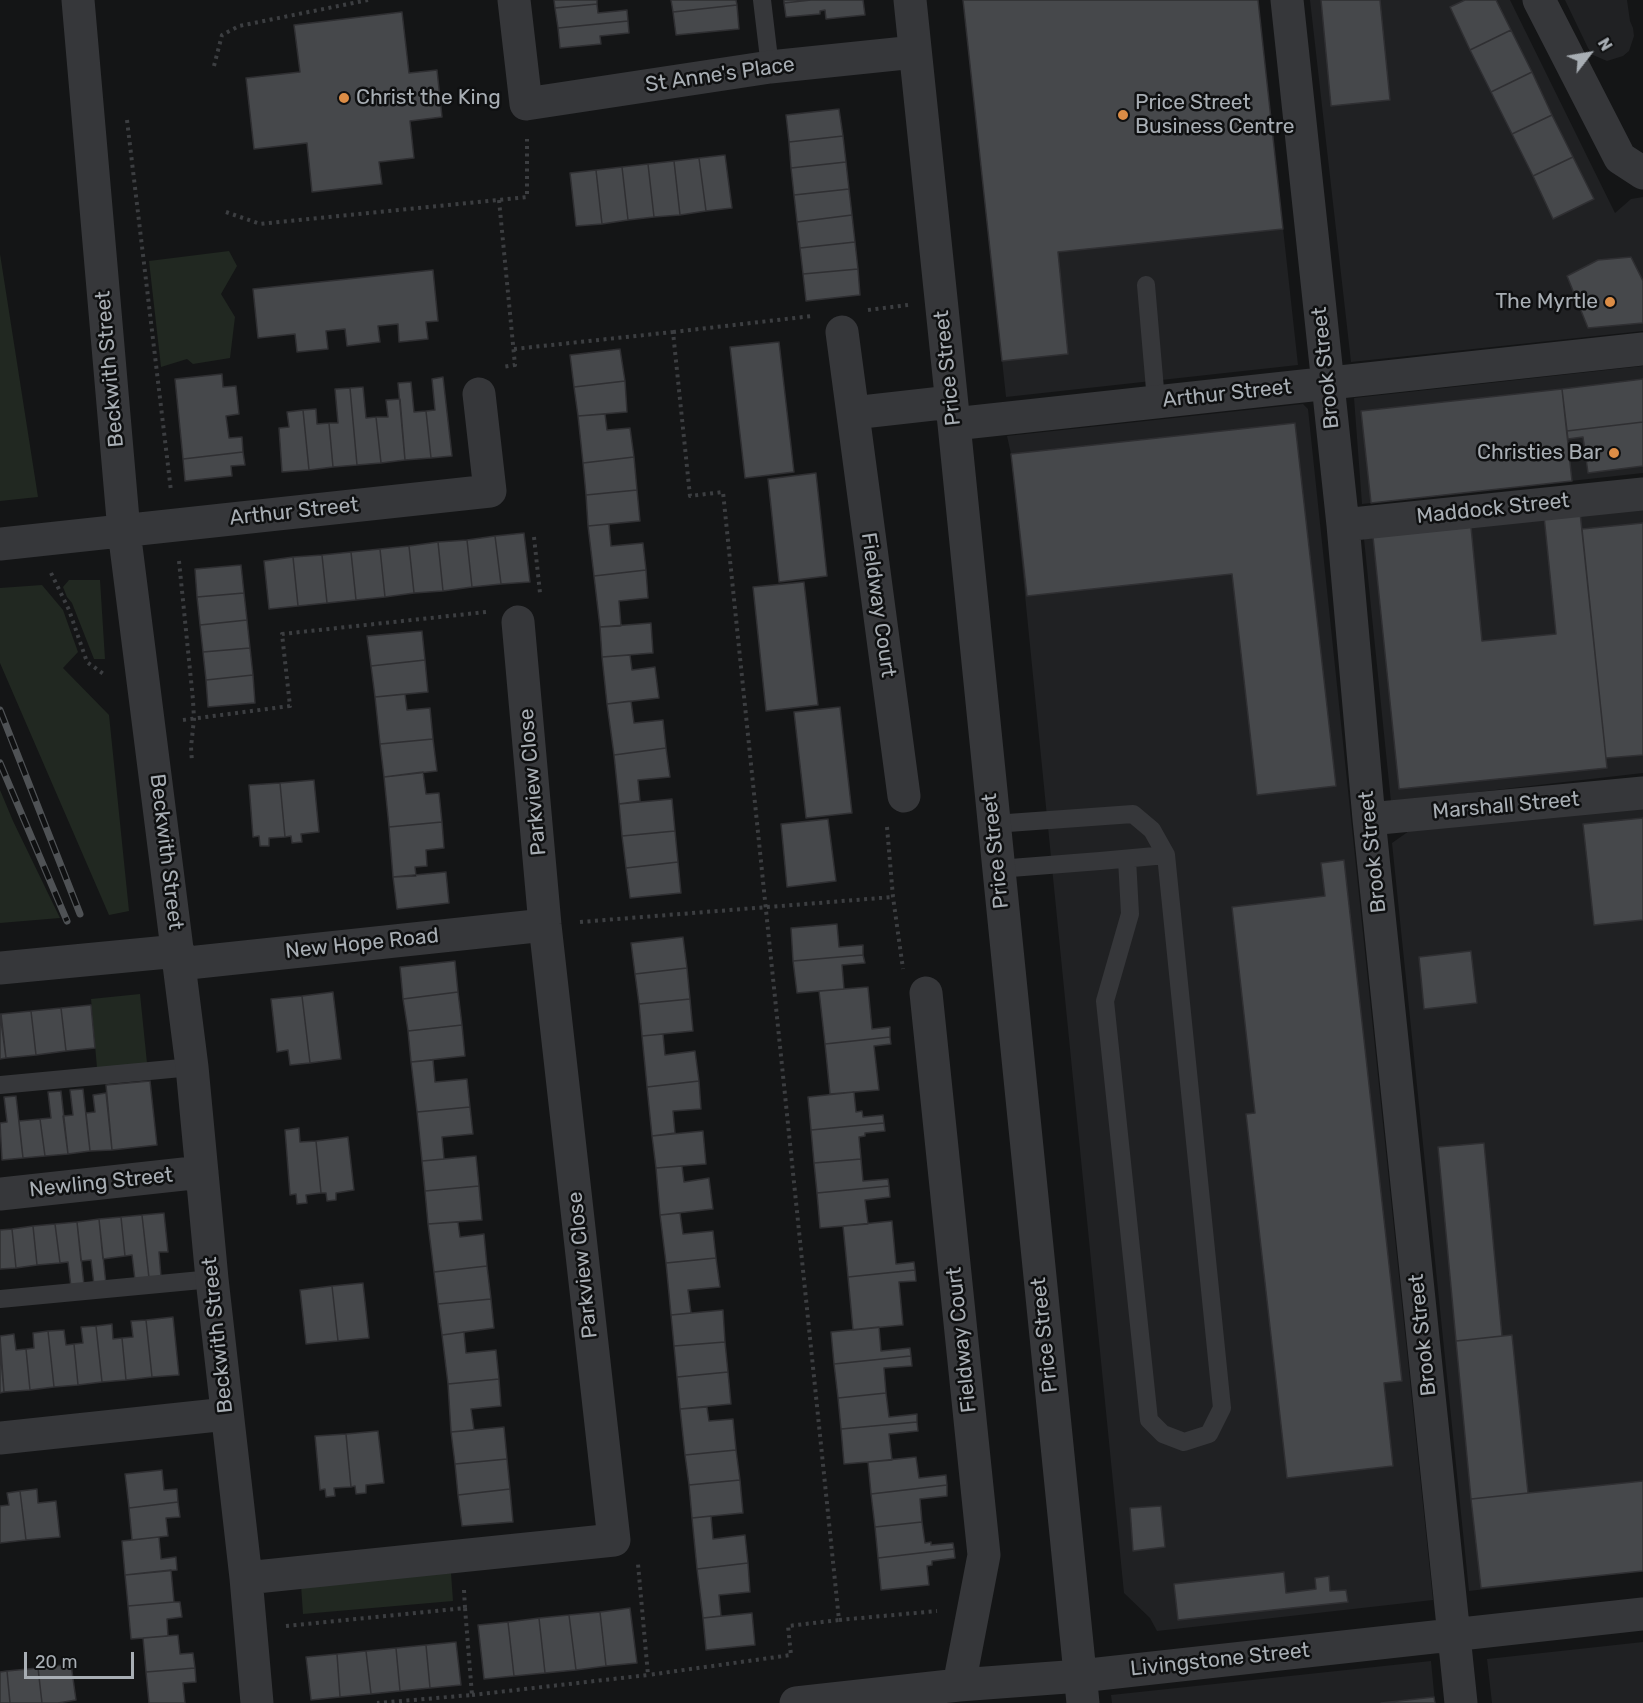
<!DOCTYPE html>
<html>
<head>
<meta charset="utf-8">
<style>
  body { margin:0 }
  #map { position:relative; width:1643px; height:1703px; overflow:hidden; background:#141516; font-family:Rubik,sans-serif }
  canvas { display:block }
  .north { position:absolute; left:1559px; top:24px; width:60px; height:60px; -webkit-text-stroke:4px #0f1011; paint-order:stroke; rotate:59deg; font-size:16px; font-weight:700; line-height:24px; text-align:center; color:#a8aeb4 }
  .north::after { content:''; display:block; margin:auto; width:21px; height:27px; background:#a8aeb4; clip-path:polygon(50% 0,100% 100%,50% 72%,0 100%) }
  .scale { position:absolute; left:24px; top:1652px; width:110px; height:27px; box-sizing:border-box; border:3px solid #a8aeb4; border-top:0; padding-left:8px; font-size:18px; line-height:21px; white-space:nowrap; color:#a8aeb4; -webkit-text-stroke:4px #0f1011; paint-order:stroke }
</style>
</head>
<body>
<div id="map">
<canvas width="1643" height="1703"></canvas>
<div class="north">N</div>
<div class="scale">20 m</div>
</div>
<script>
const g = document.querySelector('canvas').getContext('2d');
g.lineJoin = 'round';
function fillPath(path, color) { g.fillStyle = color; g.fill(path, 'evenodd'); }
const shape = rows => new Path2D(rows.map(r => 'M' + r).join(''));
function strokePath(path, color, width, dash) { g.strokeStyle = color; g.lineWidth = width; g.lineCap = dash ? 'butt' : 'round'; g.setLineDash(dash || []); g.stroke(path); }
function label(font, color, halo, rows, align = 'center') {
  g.font = font + ' Rubik,sans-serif'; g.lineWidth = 5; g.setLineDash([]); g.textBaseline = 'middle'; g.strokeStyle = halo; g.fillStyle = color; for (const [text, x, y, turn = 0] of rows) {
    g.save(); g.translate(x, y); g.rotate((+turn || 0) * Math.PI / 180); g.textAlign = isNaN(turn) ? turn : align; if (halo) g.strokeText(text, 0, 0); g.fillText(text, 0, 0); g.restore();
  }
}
fillPath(shape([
  [963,0,1258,0,1298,365,1006,397],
  [1310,0,1510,0,1615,213,1631,199,1643,197,1643,331,1351,362],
  [1565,0,1627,0,1630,21,1633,28,1634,36,1629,51,1623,56,1607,61,1593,55,1588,48],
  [1643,366,1643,473,1362,504,1354,398],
  [1303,404,1308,409,1433,1600,1157,1631,1150,1618,1124,1593,1011,454,1007,436],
  [1643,505,1643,773,1391,802,1364,539],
  [1643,806,1643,1571,1469,1591,1392,843,1409,831],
  [1643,1642,1643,1703,1492,1703,1487,1659],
  [1431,1661,1435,1703,1112,1703,1111,1695]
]), '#202123');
fillPath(shape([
  [229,251,237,266,221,294,235,317,230,358,193,364,187,359,161,367,149,261],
  [0,254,38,497,0,501],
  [69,580,100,580,105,659,94,659,72,603,67,597,63,587],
  [42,585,63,610,78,652,63,668,109,715,129,911,109,915,0,663,0,588],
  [0,790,13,821,60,918,0,923],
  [140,994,147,1063,97,1068,91,999],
  [451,1573,453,1601,303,1614,301,1585]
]), '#212821');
const building = shape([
  [554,0,597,0,597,4,555,8,554,0],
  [671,0,736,0,737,5,673,12,671,0],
  [784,0,811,0,784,3,784,0],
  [811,0,863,0,865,15,826,19,825,10,820,11,820,14,786,17,784,3,811,0],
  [963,0,1258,0,1283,229,1058,252,1068,354,1002,361,963,0],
  [1321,0,1380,0,1390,100,1331,106,1321,0],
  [1465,0,1496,0,1511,30,1470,50,1450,7,1465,0],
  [597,4,598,13,627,10,628,21,558,28,555,8,597,4],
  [737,5,739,29,676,35,673,12,737,5],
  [402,12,409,73,437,70,442,117,410,121,414,158,379,162,382,184,312,192,307,143,254,149,246,78,300,72,294,25,402,12],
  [628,21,629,33,600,36,601,44,560,48,558,28,628,21],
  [1511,30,1532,72,1491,92,1470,50,1511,30],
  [1532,72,1552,115,1512,134,1491,92,1532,72],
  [839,109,843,136,789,142,786,115,839,109],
  [1552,115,1573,157,1533,176,1512,134,1552,115],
  [843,136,846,162,791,168,789,142,843,136],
  [725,155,732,208,706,211,699,158,725,155],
  [1573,157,1594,199,1553,219,1533,176,1573,157],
  [699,158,706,211,680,215,674,161,699,158],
  [674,161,680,215,654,217,648,164,674,161],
  [846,162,849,189,794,195,791,168,846,162],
  [648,164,654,217,628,220,622,167,648,164],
  [622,167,628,220,602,224,596,170,622,167],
  [596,170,602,224,576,226,570,173,596,170],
  [849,189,852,215,797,222,794,195,849,189],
  [852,215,855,242,800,248,797,222,852,215],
  [855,242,858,269,803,274,800,248,855,242],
  [1631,257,1643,281,1643,323,1588,328,1567,276,1598,260,1631,257],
  [858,269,860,295,806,301,803,274,858,269],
  [433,270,438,321,426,322,428,339,399,342,398,324,378,326,380,342,347,346,345,329,326,331,328,349,297,352,295,334,258,338,253,289,433,270],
  [779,342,794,472,745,478,730,347,779,342],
  [620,349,625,381,574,387,570,355,620,349],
  [222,374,223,387,236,386,239,414,226,416,229,438,242,437,243,452,183,459,175,379,222,374],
  [443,377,452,456,431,458,426,411,435,410,432,379,443,377],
  [1643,379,1643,422,1567,431,1562,389,1643,379],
  [625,381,627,412,578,416,574,387,625,381],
  [411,382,414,412,426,411,431,458,405,460,398,383,411,382],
  [363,387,366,418,376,417,381,463,357,465,350,388,363,387],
  [350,388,357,465,333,467,329,423,338,423,335,389,350,388],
  [1562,389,1572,481,1371,503,1361,411,1562,389],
  [400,399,405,460,381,463,376,417,388,417,386,400,400,399],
  [316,409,317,424,329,423,333,467,309,470,303,410,316,409],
  [303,410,309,470,282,472,279,428,289,427,287,412,303,410],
  [605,414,607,430,630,428,634,457,583,463,578,416,605,414],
  [1643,422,1643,466,1588,473,1583,437,1568,439,1567,431,1643,422],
  [1295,423,1336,786,1257,795,1232,574,1027,596,1011,454,1295,423],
  [243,452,245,465,231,466,232,476,185,481,183,459,243,452],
  [634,457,637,490,586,495,583,463,634,457],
  [816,473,827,576,779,582,768,479,816,473],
  [637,490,640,521,588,526,586,495,637,490],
  [1580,512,1607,768,1399,789,1373,537,1471,527,1482,641,1556,634,1544,516,1580,512],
  [1643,523,1643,755,1606,758,1582,529,1643,523],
  [609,524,611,546,643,543,646,570,594,576,588,526,609,524],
  [524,533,530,582,501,584,495,536,524,533],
  [495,536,501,584,472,587,467,540,495,536],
  [467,540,472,587,443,591,438,542,467,540],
  [438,542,443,591,414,593,409,546,438,542],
  [409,546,414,593,385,597,380,549,409,546],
  [380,549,385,597,356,600,351,552,380,549],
  [351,552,356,600,327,603,322,555,351,552],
  [322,555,327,603,298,606,293,557,322,555],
  [293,557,298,606,269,609,264,561,293,557],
  [241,565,244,593,197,597,195,569,241,565],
  [646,570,648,598,619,601,621,626,600,627,594,576,646,570],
  [804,582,818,705,766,711,753,587,804,582],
  [244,593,247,620,200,625,197,597,244,593],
  [247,620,250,648,203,652,200,625,247,620],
  [651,623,653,653,602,657,600,627,651,623],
  [422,631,425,660,371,666,367,636,422,631],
  [250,648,253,675,206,680,203,652,250,648],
  [630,655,632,670,655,667,659,698,607,704,602,657,630,655],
  [425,660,428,692,375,697,371,666,425,660],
  [253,675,255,703,208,707,206,680,253,675],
  [405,694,407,710,430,708,433,739,380,744,375,697,405,694],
  [631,701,634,723,663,720,666,748,614,755,607,704,631,701],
  [840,707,852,813,806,818,794,712,840,707],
  [433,739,437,771,384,777,380,744,433,739],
  [666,748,670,777,638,780,640,801,619,804,614,755,666,748],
  [423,772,426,794,439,793,442,822,389,827,384,777,423,772],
  [314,780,319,832,301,834,302,842,292,843,291,836,285,837,280,783,314,780],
  [280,783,285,837,269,838,269,846,260,846,259,836,253,837,249,785,280,783],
  [672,799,675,831,622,836,619,804,672,799],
  [1643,818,1643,920,1594,925,1583,824,1643,818],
  [828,819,836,881,787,887,781,824,828,819],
  [442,822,444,848,426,850,427,866,415,867,416,876,393,877,389,827,442,822],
  [675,831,678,862,626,868,622,836,675,831],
  [1344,860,1402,1381,1384,1383,1393,1466,1287,1478,1246,1114,1255,1113,1232,907,1325,896,1321,863,1344,860],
  [678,862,681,893,630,898,626,868,678,862],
  [446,872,449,903,397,909,393,877,446,872],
  [837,924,839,947,863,945,863,955,793,961,791,928,837,924],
  [683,937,687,968,635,974,631,943,683,937],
  [1471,951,1477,1003,1424,1009,1419,957,1471,951],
  [863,955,865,963,842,965,844,989,797,993,793,961,863,955],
  [455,961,458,992,403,999,400,967,455,961],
  [687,968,690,999,639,1004,635,974,687,968],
  [868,987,872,1029,890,1027,890,1037,825,1044,819,991,868,987],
  [333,992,341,1059,310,1063,302,996,333,992],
  [458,992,462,1025,408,1031,403,999,458,992],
  [302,996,310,1063,290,1065,288,1050,277,1052,271,999,302,996],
  [690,999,693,1031,642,1036,639,1004,690,999],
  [91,1005,95,1048,66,1051,61,1008,91,1005],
  [61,1008,66,1051,36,1055,31,1011,61,1008],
  [31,1011,36,1055,6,1058,1,1014,31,1011],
  [0,1014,6,1058,0,1059,0,1014],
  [462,1025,465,1056,411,1062,408,1031,462,1025],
  [663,1034,665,1055,695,1051,699,1081,647,1087,642,1036,663,1034],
  [890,1037,891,1044,874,1046,879,1090,830,1094,825,1044,890,1037],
  [433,1060,435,1082,467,1079,470,1107,417,1112,411,1062,433,1060],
  [150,1081,157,1145,112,1150,106,1085,150,1081],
  [699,1081,701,1109,673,1111,675,1133,652,1136,647,1087,699,1081],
  [83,1089,90,1151,68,1154,63,1116,73,1115,70,1090,83,1089],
  [61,1091,68,1154,45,1156,40,1119,51,1118,48,1092,61,1091],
  [854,1092,856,1112,862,1111,863,1117,883,1115,884,1123,811,1130,808,1097,854,1092],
  [106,1093,112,1150,90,1151,86,1113,95,1112,93,1095,106,1093],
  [16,1096,23,1158,2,1160,0,1123,7,1122,4,1097,16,1096],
  [470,1107,473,1134,442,1137,444,1159,422,1161,417,1112,470,1107],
  [40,1119,45,1156,23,1158,19,1121,40,1119],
  [884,1123,885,1131,865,1133,865,1136,859,1137,861,1159,814,1163,811,1130,884,1123],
  [299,1128,300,1142,316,1141,321,1193,306,1195,307,1203,297,1204,296,1194,290,1195,285,1130,299,1128],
  [703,1131,706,1164,656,1168,652,1136,703,1131],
  [348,1137,354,1190,336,1193,336,1200,327,1201,326,1193,321,1193,316,1141,348,1137],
  [1484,1143,1502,1336,1456,1341,1438,1147,1484,1143],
  [476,1156,479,1186,425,1191,422,1161,476,1156],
  [861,1159,863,1181,888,1179,889,1186,817,1193,814,1163,861,1159],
  [682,1166,684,1182,709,1178,713,1209,660,1215,656,1168,682,1166],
  [479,1186,482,1220,428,1224,425,1191,479,1186],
  [889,1186,890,1197,865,1200,868,1224,820,1228,817,1193,889,1186],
  [164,1213,168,1252,159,1252,161,1277,149,1278,142,1215,164,1213],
  [680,1213,683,1234,713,1231,716,1258,666,1263,660,1215,680,1213],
  [142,1215,149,1278,135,1280,132,1255,125,1256,121,1217,142,1215],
  [121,1217,125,1256,103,1259,99,1219,121,1217],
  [99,1219,106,1284,94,1285,91,1260,81,1261,77,1222,99,1219],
  [892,1221,896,1264,914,1262,915,1270,848,1277,843,1226,892,1221],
  [77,1222,84,1285,71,1287,68,1262,60,1263,55,1224,77,1222],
  [458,1222,460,1237,484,1234,487,1266,434,1272,428,1224,458,1222],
  [55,1224,60,1263,37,1265,33,1226,55,1224],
  [33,1226,37,1265,16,1268,12,1229,33,1226],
  [12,1229,16,1268,0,1269,0,1230,12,1229],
  [716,1258,720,1287,688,1290,691,1313,671,1315,666,1263,716,1258],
  [487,1266,491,1299,438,1304,434,1272,487,1266],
  [915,1270,916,1281,899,1282,903,1325,853,1330,848,1277,915,1270],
  [363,1283,369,1338,338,1341,332,1286,363,1283],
  [332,1286,338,1341,306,1344,300,1290,332,1286],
  [491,1299,494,1328,442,1335,438,1304,491,1299],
  [723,1310,725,1342,674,1346,671,1315,723,1310],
  [173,1317,179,1375,152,1377,146,1320,173,1317],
  [146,1320,152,1377,126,1380,122,1338,133,1337,131,1321,146,1320],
  [112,1324,113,1339,122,1338,126,1380,102,1382,96,1326,112,1324],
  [96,1326,102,1382,78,1385,74,1344,83,1343,81,1327,96,1326],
  [879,1327,881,1351,910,1348,911,1356,834,1364,831,1332,879,1327],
  [64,1330,66,1345,74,1344,78,1385,54,1387,48,1331,64,1330],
  [48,1331,54,1387,30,1390,26,1349,34,1348,33,1333,48,1331],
  [464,1332,466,1353,496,1350,499,1379,448,1384,442,1335,464,1332],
  [14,1334,16,1350,26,1349,30,1390,4,1392,0,1336,14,1334],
  [1512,1335,1528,1493,1471,1499,1456,1341,1512,1335],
  [725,1342,728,1372,677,1377,674,1346,725,1342],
  [0,1348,4,1392,0,1393,0,1348],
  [911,1356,912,1366,884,1368,886,1393,838,1398,834,1364,911,1356],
  [728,1372,731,1404,680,1409,677,1377,728,1372],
  [499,1379,501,1406,471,1409,474,1430,451,1432,448,1384,499,1379],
  [886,1393,889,1417,917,1414,917,1422,841,1429,838,1398,886,1393],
  [707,1407,709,1421,733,1419,736,1450,685,1455,680,1409,707,1407],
  [917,1422,918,1431,889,1434,892,1460,844,1464,841,1429,917,1422],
  [504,1427,507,1459,455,1464,451,1432,504,1427],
  [378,1431,384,1483,366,1485,366,1493,356,1494,355,1486,351,1487,346,1434,378,1431],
  [346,1434,351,1487,334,1488,335,1496,326,1497,325,1489,320,1490,315,1436,346,1434],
  [736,1450,740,1480,689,1485,685,1455,736,1450],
  [916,1457,919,1478,946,1475,947,1485,871,1494,868,1462,916,1457],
  [507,1459,510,1489,458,1495,455,1464,507,1459],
  [162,1470,164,1490,177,1489,178,1502,129,1508,125,1474,162,1470],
  [740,1480,743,1513,692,1518,689,1485,740,1480],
  [1643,1481,1643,1571,1481,1588,1471,1499,1643,1481],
  [947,1485,947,1496,920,1499,922,1522,875,1527,871,1494,947,1485],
  [37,1489,38,1503,56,1501,60,1537,26,1540,20,1491,37,1489],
  [510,1489,513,1522,462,1526,458,1495,510,1489],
  [20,1491,26,1540,0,1543,0,1506,9,1505,7,1493,20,1491],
  [178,1502,180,1517,166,1518,168,1536,132,1540,129,1508,178,1502],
  [1161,1506,1165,1547,1133,1551,1130,1508,1161,1506],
  [711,1516,713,1539,745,1535,748,1563,697,1569,692,1518,711,1516],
  [922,1522,925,1543,931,1542,931,1545,953,1543,954,1549,878,1558,875,1527,922,1522],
  [159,1537,161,1559,176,1557,177,1570,125,1575,122,1541,159,1537],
  [954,1549,955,1558,932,1561,932,1565,927,1566,929,1585,881,1590,878,1558,954,1549],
  [748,1563,750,1592,719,1595,721,1616,703,1618,697,1569,748,1563],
  [171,1570,174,1602,128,1606,125,1575,171,1570],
  [1284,1572,1286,1593,1316,1589,1315,1578,1329,1576,1330,1591,1346,1590,1348,1602,1178,1620,1174,1584,1284,1572],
  [174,1602,180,1602,182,1617,167,1619,168,1636,131,1639,128,1606,174,1602],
  [630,1608,637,1663,606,1666,600,1612,630,1608],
  [600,1612,606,1666,576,1670,569,1615,600,1612],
  [752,1613,755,1645,706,1650,703,1618,752,1613],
  [569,1615,576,1670,545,1673,539,1618,569,1615],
  [539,1618,545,1673,514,1676,508,1622,539,1618],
  [508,1622,514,1676,484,1679,478,1625,508,1622],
  [178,1635,180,1654,193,1653,195,1668,146,1672,143,1638,178,1635],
  [456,1642,461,1685,430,1688,426,1645,456,1642],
  [426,1645,430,1688,400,1691,396,1648,426,1645],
  [396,1648,400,1691,371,1694,366,1651,396,1648],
  [366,1651,371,1694,340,1697,337,1654,366,1651],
  [337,1654,340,1697,311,1700,306,1657,337,1654],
  [71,1664,76,1700,58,1703,42,1703,38,1668,71,1664],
  [38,1668,42,1703,10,1703,7,1671,38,1668],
  [195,1668,196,1682,183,1683,185,1703,149,1703,146,1672,195,1668],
  [7,1671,10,1703,0,1703,0,1672,7,1671],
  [1434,1697,1435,1703,1381,1703,1434,1697]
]);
fillPath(building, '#46484b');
strokePath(building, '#2f2f32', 1.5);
strokePath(shape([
  [214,66,222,35,239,26,368,0],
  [127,120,171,491],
  [499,200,515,365,502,367],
  [226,212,260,224,527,197,527,139],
  [868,310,908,305],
  [673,332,812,316],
  [514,349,673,332,690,496,723,492,839,1620,788,1626,791,1655,648,1675],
  [534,537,540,593],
  [179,561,193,700,194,719,191,747,192,762],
  [51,573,69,610,87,662,105,675],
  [183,720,290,706,282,634,486,612],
  [887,827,893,897,903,969],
  [580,922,893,897],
  [464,1590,465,1608],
  [839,1620,937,1611],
  [286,1626,465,1608,472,1695,377,1703],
  [472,1695,648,1675,638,1564]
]), '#3c3e41', 4, [3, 4.5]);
strokePath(shape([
  [762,0,770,67],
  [1146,285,1156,401],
  [994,824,1133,814,1152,830,1166,855,1222,1408,1209,1434,1184,1442,1163,1434,1149,1420,1105,1001,1130,914,1127,859],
  [998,869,1100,861,1166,855],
  [0,1085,192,1067],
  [0,1299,212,1279]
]), '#36373a', 18);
strokePath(shape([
  [78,0,124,531,192,1067,212,1279,246,1578,257,1703],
  [514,0,526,104,770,67,915,52],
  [910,0,954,424,1083,1703],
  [1287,0,1343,525,1369,819,1461,1703],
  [1539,0,1620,158,1643,173],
  [842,332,904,796],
  [853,413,951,402],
  [954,424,1643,349],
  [1343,525,1643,494],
  [0,544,490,491,479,394],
  [1369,819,1643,793],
  [179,964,545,925],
  [0,968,178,951],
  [926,993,984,1555,959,1685],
  [0,1194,202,1172],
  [0,1438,227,1414],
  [246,1578,614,1540,545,925,518,622],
  [796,1703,959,1685,1080,1676,1643,1614]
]), '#36373a', 33);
const rail = shape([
  [0,710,80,914],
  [0,763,67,921]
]);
strokePath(rail, '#4f5255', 7);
strokePath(rail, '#0f1011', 4.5, [14]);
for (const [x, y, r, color] of [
  [344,98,6,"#dc8d46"],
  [1123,115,6,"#dc8d46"],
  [1610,302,6,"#dc8d46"],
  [1614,453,6,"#dc8d46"]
]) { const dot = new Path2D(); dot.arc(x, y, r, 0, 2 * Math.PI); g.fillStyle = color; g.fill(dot); strokePath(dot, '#0f1011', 2); }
label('21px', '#a8aeb4', '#0f1011', [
  ["St Anne's Place",720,75,-8],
  ["Price Street",948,368,-96],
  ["Brook Street",1326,368,-96],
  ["Beckwith Street",110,369,-95],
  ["Arthur Street",1227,394,-6],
  ["Maddock Street",1493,509,-6],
  ["Arthur Street",294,512,-6],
  ["Fieldway Court",878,605,82],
  ["Parkview Close",533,782,-95],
  ["Marshall Street",1506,806,-5],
  ["Price Street",996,851,-96],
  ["Beckwith Street",166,852,83],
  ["Brook Street",1373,852,-96],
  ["New Hope Road",362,944,-6],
  ["Newling Street",101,1183,-6],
  ["Parkview Close",583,1265,-96],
  ["Beckwith Street",218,1335,-96],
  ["Price Street",1045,1335,-96],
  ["Brook Street",1423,1335,-96],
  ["Fieldway Court",962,1340,-96],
  ["Livingstone Street",1220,1660,-6]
]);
label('21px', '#a8aeb4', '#0f1011', [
  ["Christ the King",356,98],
  ["Price Street",1135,103],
  ["Business Centre",1135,127],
  ["The Myrtle",1598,302,"right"],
  ["Christies Bar",1602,453,"right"]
], 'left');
</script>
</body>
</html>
